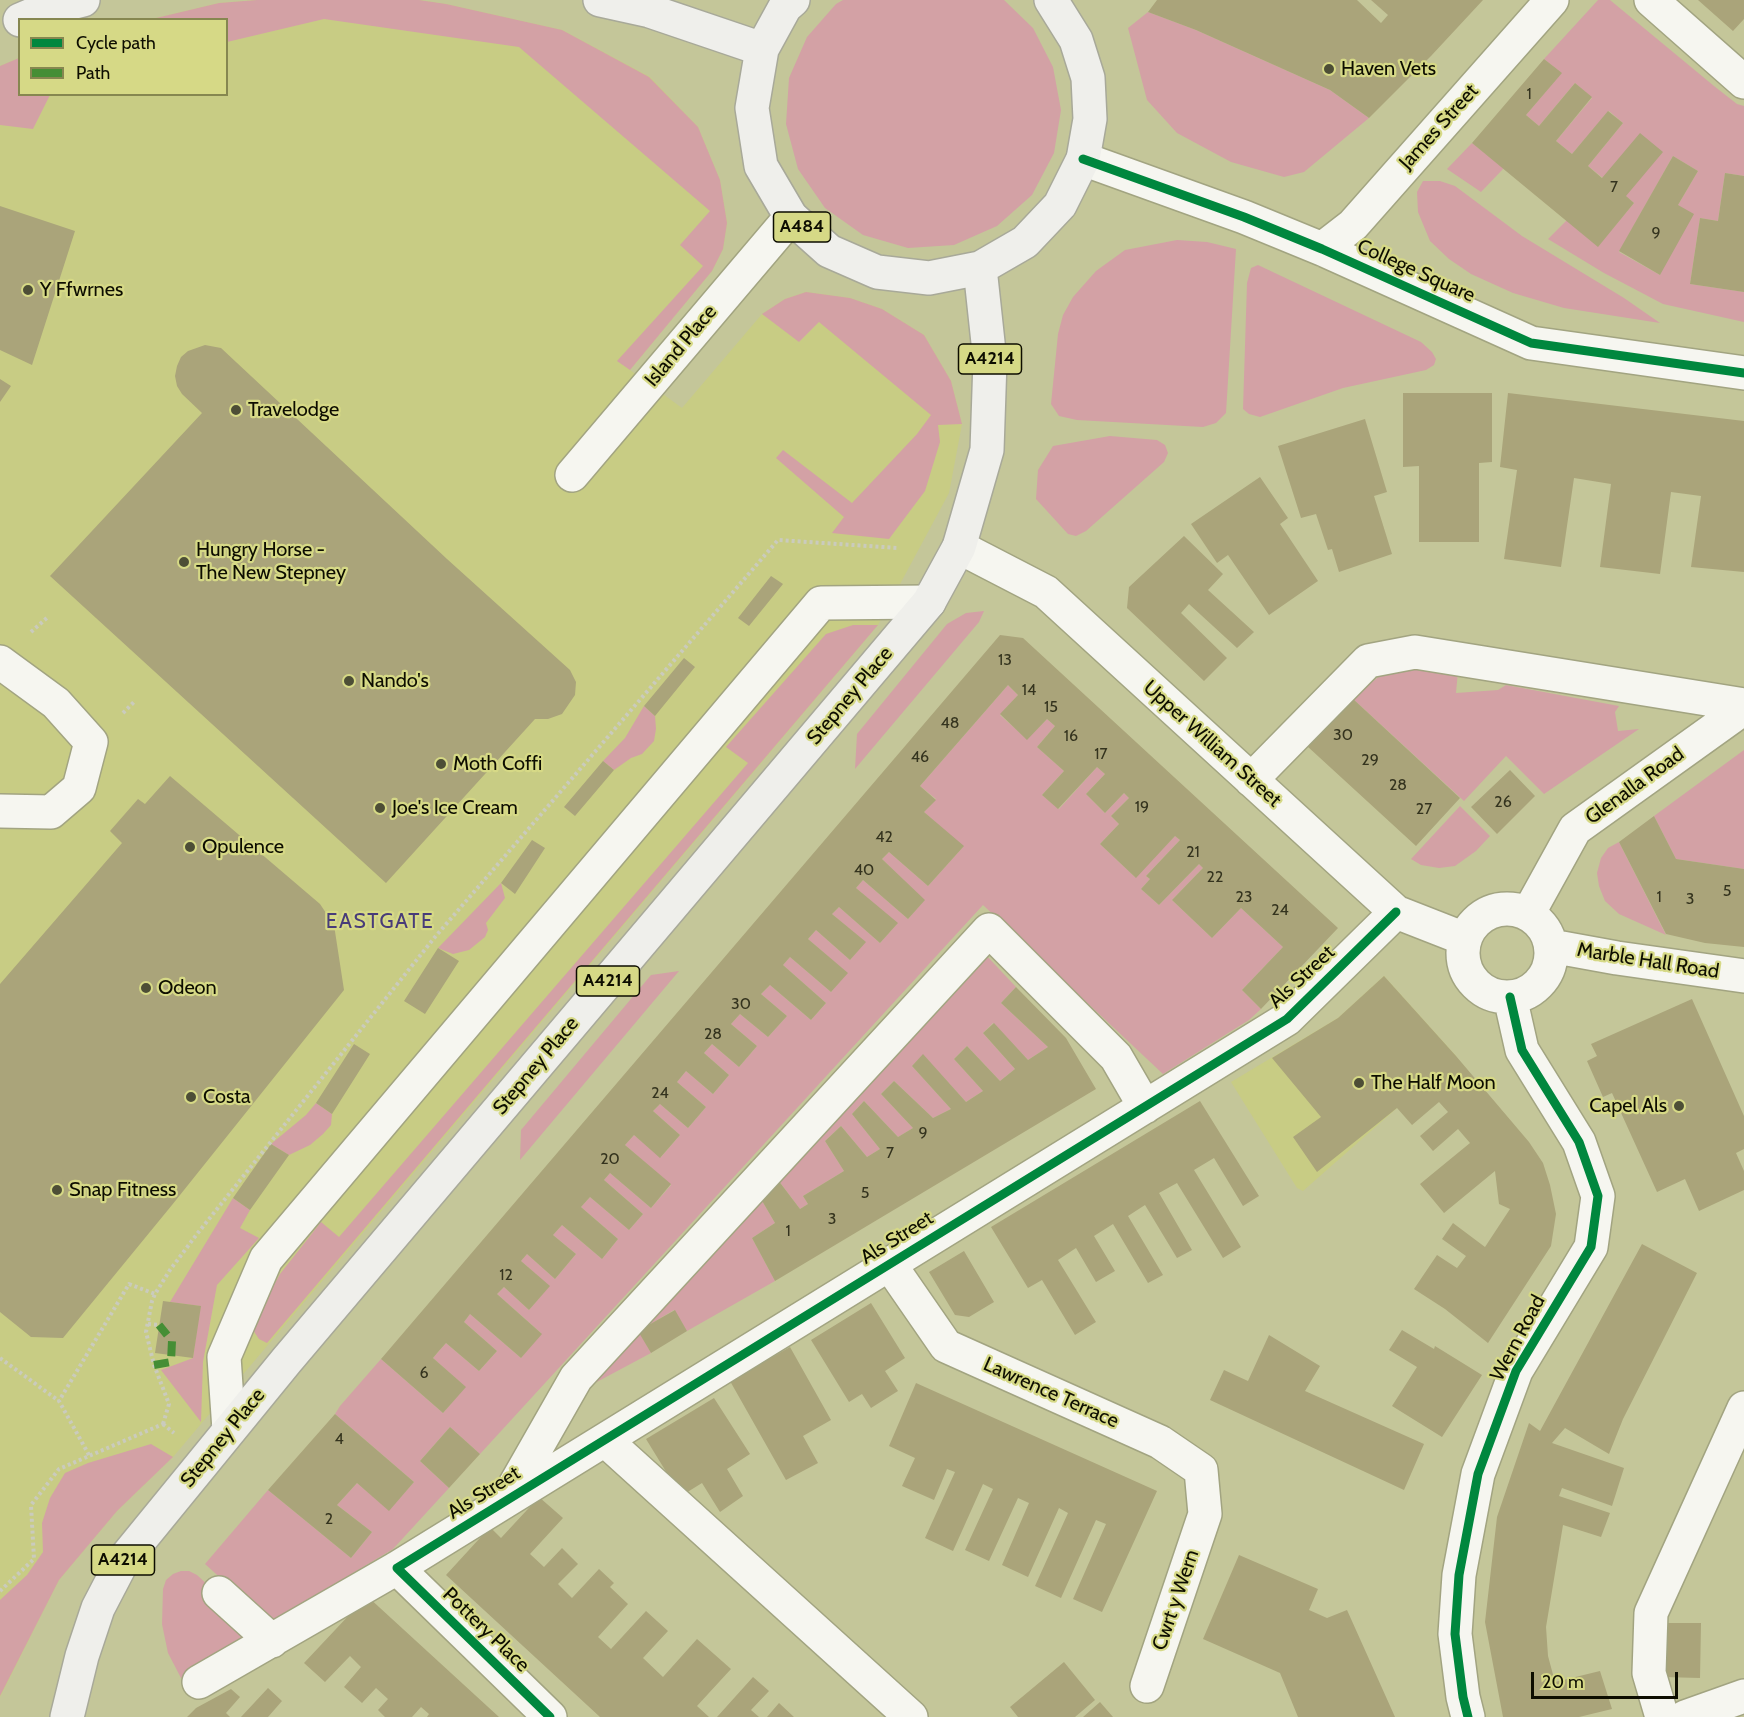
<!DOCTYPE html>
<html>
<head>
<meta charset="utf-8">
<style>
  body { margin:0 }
  #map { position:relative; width:1744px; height:1717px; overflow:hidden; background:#c4c699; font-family:Cabin,sans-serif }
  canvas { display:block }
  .legend { position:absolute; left:18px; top:18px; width:210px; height:78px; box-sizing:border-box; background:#d6d986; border:2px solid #868750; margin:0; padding:8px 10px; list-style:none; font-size:18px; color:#0d0d00 }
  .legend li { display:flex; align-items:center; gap:12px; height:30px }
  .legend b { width:30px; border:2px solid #868750 }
  .scale { position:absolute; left:1531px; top:1672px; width:147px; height:27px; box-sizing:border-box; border:3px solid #0d0d00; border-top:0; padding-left:8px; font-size:18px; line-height:21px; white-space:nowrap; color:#0d0d00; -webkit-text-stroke:4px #d6d986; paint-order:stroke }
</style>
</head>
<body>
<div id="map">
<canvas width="1744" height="1717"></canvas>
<ul class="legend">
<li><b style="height:8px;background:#00873e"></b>Cycle path</li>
<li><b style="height:8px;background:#458e35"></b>Path</li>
</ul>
<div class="scale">20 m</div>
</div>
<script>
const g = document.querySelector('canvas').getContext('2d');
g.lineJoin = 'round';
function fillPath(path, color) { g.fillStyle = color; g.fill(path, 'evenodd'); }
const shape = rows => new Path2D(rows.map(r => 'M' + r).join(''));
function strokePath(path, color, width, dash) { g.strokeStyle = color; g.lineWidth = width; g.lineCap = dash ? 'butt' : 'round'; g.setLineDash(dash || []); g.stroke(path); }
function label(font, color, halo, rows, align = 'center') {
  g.font = font + ' Cabin,sans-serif'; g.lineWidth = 4.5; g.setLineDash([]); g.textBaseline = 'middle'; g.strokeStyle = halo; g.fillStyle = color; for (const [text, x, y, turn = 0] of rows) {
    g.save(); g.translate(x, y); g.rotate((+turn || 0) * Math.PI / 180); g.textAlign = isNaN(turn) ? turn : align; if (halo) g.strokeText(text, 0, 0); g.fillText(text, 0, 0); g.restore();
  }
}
fillPath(shape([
  [257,0,419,0,446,4,562,30,650,77,698,127,720,180,727,223,723,249,712,271,630,370,682,408,762,314,785,299,806,292,850,298,882,309,924,335,951,381,962,424,949,493,878,625,173,1457,117,1511,59,1580,0,1697,0,66,19,58,20,94,226,94,226,20,152,19,219,3],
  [1384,976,1456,1056,1303,1191,1297,1188,1231,1082,1338,1018]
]), '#c8cc84');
fillPath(shape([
  [257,0,419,0,446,4,562,30,649,77,698,127,720,180,727,223,723,249,712,271,630,370,617,361,703,266,680,245,710,211,519,47,324,19,227,42,226,20,152,19,219,3],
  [843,0,1004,0,1033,28,1053,67,1061,110,1054,153,1032,195,997,226,954,245,908,248,863,235,825,208,798,169,786,124,789,78,807,37,836,4],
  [1598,0,1610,0,1714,86,1737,104,1744,106,1744,176,1725,173,1718,221,1700,218,1690,284,1744,292,1744,322,1663,304,1604,273,1548,239,1567,220,1598,246,1634,203,1588,166,1623,123,1609,111,1572,154,1556,141,1592,98,1575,83,1539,126,1526,115,1561,73,1544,59],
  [1673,156,1698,171,1678,205,1660,275,1619,252],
  [1148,12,1196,30,1330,90,1369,118,1304,172,1284,177,1231,162,1177,133,1147,100,1128,28],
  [19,58,20,94,50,95,33,129,0,125,0,66],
  [1472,143,1504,168,1481,192,1447,169],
  [1423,181,1440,181,1455,186,1522,236,1624,298,1660,323,1564,308,1513,293,1471,274,1449,259,1430,241,1418,212,1417,192],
  [1177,240,1207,242,1236,249,1226,413,1216,423,1203,427,1077,420,1059,416,1051,404,1058,334,1063,315,1073,297,1096,271,1125,250],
  [1258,265,1421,342,1432,352,1436,359,1434,365,1426,370,1343,388,1260,417,1249,414,1243,409,1247,283,1251,268],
  [806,292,850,298,882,309,924,335,951,381,962,424,938,425,940,442,925,491,889,539,832,533,844,517,776,458,783,450,852,503,917,434,931,415,819,322,799,342,762,314,785,299],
  [1110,436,1157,440,1165,445,1168,453,1164,462,1086,531,1076,536,1068,534,1036,499,1038,470,1053,446],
  [984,611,979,622,855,769,857,734,947,624,966,613],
  [853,625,878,625,267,1343,259,1339,253,1330,260,1310,280,1274,321,1222,339,1237,748,763,726,747,826,634],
  [1397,668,1458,671,1456,693,1498,690,1506,685,1619,706,1615,712,1618,731,1639,729,1544,794,1506,756,1464,801,1352,698,1381,675],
  [1008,685,1018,695,1000,715,1027,739,1047,719,1055,726,1037,747,1064,771,1042,795,1059,809,1097,767,1105,774,1086,794,1105,813,1124,793,1129,798,1111,816,1119,824,1100,844,1135,877,1175,836,1180,840,1146,876,1150,879,1141,889,1159,905,1199,864,1203,868,1172,900,1212,938,1241,908,1283,947,1242,990,1261,1009,1249,1020,1163,1074,983,905,480,1454,450,1427,420,1461,449,1488,393,1549,270,1623,205,1564,268,1490,351,1558,372,1532,337,1505,357,1483,389,1510,414,1482,335,1414,340,1406,381,1359,443,1413,465,1387,433,1358,438,1352,446,1343,479,1371,497,1351,464,1322,470,1314,521,1358,541,1333,497,1294,504,1287,529,1310,549,1286,521,1261,527,1254,555,1279,576,1254,553,1235,562,1225,602,1259,618,1239,581,1207,590,1197,629,1230,643,1214,604,1180,610,1173,651,1208,671,1185,625,1145,634,1135,661,1157,680,1135,653,1111,660,1104,688,1128,706,1107,677,1082,686,1071,713,1094,729,1075,704,1053,712,1044,739,1067,757,1046,731,1024,740,1014,768,1037,787,1016,761,994,770,985,811,1020,826,1003,783,965,790,957,831,992,847,973,808,939,816,930,850,960,865,942,832,914,839,907,880,943,897,924,856,888,863,880,908,919,924,900,882,859,889,852,928,886,963,847,924,812,936,799,920,786],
  [644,706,655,716,656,729,654,741,642,754,631,758,614,770,603,761,625,738],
  [1744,750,1744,869,1676,859,1654,816],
  [1460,806,1490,836,1476,851,1455,866,1439,868,1421,865,1411,859],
  [1619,842,1666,935,1619,914,1605,901,1599,886,1597,873,1601,858,1608,848],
  [501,883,505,898,486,923,488,930,485,937,469,950,453,954,438,948],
  [985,954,1016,987,1001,1003,1048,1047,1028,1060,993,1023,983,1033,1015,1069,1000,1081,967,1046,954,1059,983,1091,966,1102,923,1055,912,1066,951,1109,933,1118,894,1081,881,1094,913,1128,898,1137,864,1101,852,1114,880,1149,867,1157,841,1126,825,1141,844,1171,803,1196,808,1204,800,1209,778,1180],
  [679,971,520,1160,521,1130,651,975],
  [316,1103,332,1114,331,1125,323,1134,310,1145,289,1155,271,1144,306,1115],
  [233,1198,250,1210,240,1228,259,1238,217,1285,203,1362,201,1422,161,1370,193,1358,200,1306,170,1302],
  [761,1199,775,1223,752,1238,775,1281,687,1331,674,1310,639,1331,651,1353,593,1384,591,1380],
  [151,1444,173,1457,117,1511,59,1580,0,1696,0,1600,27,1575,43,1552,42,1523,50,1498,65,1473,88,1463],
  [181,1571,189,1571,197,1575,260,1633,181,1678,168,1653,162,1624,163,1589,166,1580,173,1574]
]), '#d3a1a5');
fillPath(shape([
  [1157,0,1357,0,1381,23,1388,15,1371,0,1483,0,1431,56,1369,118,1330,90,1196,30,1148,12],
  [1698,0,1744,0,1744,19,1733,31],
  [1544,59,1562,73,1526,115,1539,126,1575,83,1592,97,1556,141,1572,154,1608,111,1623,123,1588,166,1602,178,1640,133,1663,152,1626,196,1634,203,1598,247,1472,143],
  [1673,156,1698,171,1678,205,1694,214,1660,275,1619,251],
  [1725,173,1744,176,1744,292,1690,284,1700,218,1718,221],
  [0,206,75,231,32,365,0,350],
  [205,345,221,348,447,559,570,670,576,682,575,695,562,714,548,719,535,719,386,883,50,576,202,413,182,394,177,386,175,376,177,366,181,357,188,351],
  [0,379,11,386,0,402],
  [1403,393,1492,393,1492,462,1479,463,1479,542,1419,542,1419,466,1403,467],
  [1508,393,1744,421,1744,572,1691,567,1701,496,1671,492,1660,574,1600,567,1611,484,1574,478,1561,567,1504,559,1517,470,1500,467],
  [1365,419,1387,492,1374,496,1392,554,1339,572,1332,549,1328,550,1316,514,1301,518,1278,446],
  [1260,477,1288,518,1280,524,1318,581,1269,615,1228,555,1217,563,1191,524],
  [1184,536,1223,574,1208,590,1254,632,1237,648,1189,604,1181,613,1227,658,1204,681,1127,608,1129,587],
  [771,576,783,584,749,626,738,618],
  [1000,635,1023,638,1338,928,1261,1009,1242,990,1283,947,1241,908,1212,938,1172,900,1203,868,1199,864,1159,905,1141,889,1150,879,1146,876,1180,840,1175,836,1136,878,1100,844,1119,824,1111,816,1129,798,1124,793,1105,813,1086,794,1105,774,1097,767,1058,809,1042,795,1064,771,1037,747,1055,726,1047,719,1027,740,1000,714,1018,695,1008,685,920,786,936,800,924,812,964,846,928,886,889,852,882,859,925,900,908,919,863,880,856,888,898,923,880,943,839,907,832,914,866,942,850,960,816,930,808,939,848,973,831,992,790,957,783,965,826,1003,811,1020,770,985,761,994,787,1016,768,1037,740,1014,731,1024,757,1046,739,1067,712,1044,704,1053,729,1075,713,1094,686,1071,677,1082,706,1107,688,1128,660,1104,653,1111,680,1135,660,1158,634,1135,625,1145,671,1184,651,1208,610,1173,604,1180,643,1214,629,1230,590,1197,581,1207,618,1239,602,1259,562,1225,553,1235,576,1254,555,1279,527,1254,521,1261,550,1286,529,1310,504,1287,497,1294,542,1334,521,1358,470,1314,464,1322,497,1351,479,1371,446,1343,438,1352,433,1358,466,1387,443,1413,381,1359],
  [684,658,695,667,655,716,644,706],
  [1352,698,1460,798,1416,846,1307,746],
  [603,761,614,770,575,816,564,807],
  [1510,770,1535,796,1497,834,1471,807],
  [170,776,320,904,334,925,344,990,172,1205,63,1338,31,1337,0,1312,0,984,122,843,110,831,138,799,145,804],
  [1654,816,1676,859,1744,869,1744,947,1705,943,1666,934,1619,842],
  [532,840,545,848,515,894,501,883],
  [438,948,459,961,425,1014,404,1001],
  [1384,976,1456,1056,1529,1142,1543,1163,1550,1185,1556,1214,1551,1246,1488,1343,1445,1309,1414,1289,1437,1255,1457,1268,1466,1256,1442,1239,1453,1223,1485,1247,1510,1209,1499,1204,1495,1171,1444,1213,1420,1184,1470,1143,1458,1129,1433,1151,1420,1136,1448,1112,1439,1102,1412,1125,1397,1108,1317,1172,1293,1137,1321,1117,1272,1058,1338,1018],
  [1016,987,1066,1038,1096,1089,775,1281,752,1238,775,1223,761,1199,778,1180,800,1209,808,1204,803,1196,844,1171,825,1141,841,1126,867,1157,880,1149,852,1114,864,1101,898,1137,913,1128,881,1094,894,1081,933,1118,951,1109,912,1066,923,1054,966,1102,983,1091,954,1059,967,1046,1000,1081,1015,1069,983,1033,994,1023,1028,1060,1048,1047,1001,1003],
  [1692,999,1744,1116,1744,1149,1736,1153,1744,1171,1744,1190,1699,1211,1685,1179,1657,1192,1612,1093,1603,1097,1587,1061,1597,1056,1591,1044],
  [354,1044,370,1054,332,1114,316,1103],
  [1200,1101,1259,1196,1243,1206,1214,1158,1194,1170,1241,1247,1223,1258,1177,1183,1159,1193,1192,1250,1177,1258,1145,1205,1128,1216,1163,1275,1148,1283,1113,1224,1094,1236,1115,1271,1096,1282,1076,1248,1058,1260,1096,1322,1075,1335,1042,1280,1028,1288,991,1227],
  [271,1144,289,1155,250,1210,233,1198],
  [1642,1244,1697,1273,1623,1419,1609,1454,1565,1428,1552,1443,1624,1468,1612,1506,1562,1488,1559,1496,1610,1513,1601,1537,1563,1525,1546,1627,1548,1656,1555,1682,1600,1671,1612,1709,1579,1717,1503,1717,1485,1622,1497,1517,1529,1423,1540,1431],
  [964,1251,994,1302,969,1317,955,1315,929,1272],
  [163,1301,201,1306,193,1358,155,1353],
  [871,1303,905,1358,885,1371,898,1391,871,1408,862,1394,849,1402,811,1340],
  [675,1310,687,1331,651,1353,638,1331],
  [1402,1330,1434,1349,1435,1346,1482,1375,1442,1437,1392,1406,1417,1367,1389,1350],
  [1269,1335,1320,1366,1305,1391,1424,1444,1404,1490,1210,1400,1224,1370,1248,1381],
  [790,1347,831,1420,803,1436,818,1463,786,1480,730,1381],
  [916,1383,1157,1491,1102,1612,1073,1599,1106,1524,1096,1520,1061,1598,1035,1586,1068,1513,1059,1508,1028,1577,1002,1565,1029,1503,1018,1498,989,1561,965,1550,993,1489,983,1484,953,1551,925,1538,955,1472,947,1469,934,1500,902,1486,915,1458,889,1446],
  [714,1398,750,1454,727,1469,743,1496,720,1512,702,1483,681,1496,646,1439],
  [335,1414,414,1482,389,1511,357,1483,337,1505,372,1532,351,1558,268,1490],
  [450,1427,480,1454,449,1488,420,1461],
  [539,1497,563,1518,530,1554,544,1567,562,1548,578,1564,558,1584,572,1598,599,1569,614,1583,610,1587,628,1604,598,1637,611,1649,646,1611,668,1631,643,1658,663,1677,697,1639,731,1669,697,1706,709,1717,600,1717,446,1575,490,1527,501,1538],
  [1239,1555,1318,1589,1309,1610,1327,1618,1347,1610,1395,1717,1298,1717,1280,1673,1203,1639],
  [367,1596,499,1717,427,1717,429,1714,421,1707,412,1717,385,1717,378,1710,388,1699,376,1688,362,1703,344,1687,361,1667,350,1656,325,1682,304,1663],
  [1664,1623,1701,1623,1700,1678,1663,1677],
  [1064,1662,1095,1700,1075,1717,1018,1717,1010,1707],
  [753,1677,769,1691,751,1710,759,1717,717,1717],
  [268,1688,282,1701,268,1717,241,1717],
  [231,1689,240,1697,226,1713,230,1717,187,1717,196,1708],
  [1100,1702,1113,1717,1083,1717],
  [779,1703,794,1717,767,1717]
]), '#aaa47a');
const minor = shape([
  [1651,0,1744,82],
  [1083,159,1244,217,1322,249,1531,343,1744,373],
  [1322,249,1353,225,1552,0],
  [572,475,791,217],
  [959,547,1046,592,1396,912,1465,939],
  [0,662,56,703,91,742,79,788,51,812,0,811],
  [1251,780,1368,661,1415,652,1744,705],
  '1463 953a44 44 0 1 1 88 0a44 44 0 1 1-88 0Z',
  [1528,914,1575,829,1744,708],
  [1551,946,1617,958,1744,976],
  [890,1265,946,1346,1160,1442,1201,1470,1205,1514,1147,1686],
  [229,1430,224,1357,266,1259,821,603,929,602],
  [605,1440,911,1717],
  [507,1499,576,1378,989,930,1116,1057,1145,1107],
  [397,1568,550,1717],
  [219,1593,272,1641],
  [199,1682,397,1568,1287,1019,1396,912],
  [1468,1717,1463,1697,1455,1634,1459,1575,1478,1474,1516,1371,1591,1247,1598,1196,1579,1142,1522,1050,1510,997],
  [1662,1717,1649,1673,1651,1613,1744,1408],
  [1685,1717,1744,1696]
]);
const major = shape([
  [600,0,650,11,762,49],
  [793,0,785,7,762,49,752,108,761,166,791,217,829,251,877,272,929,278,980,268,1025,242,1060,205,1083,159,1090,119,1088,78,1076,40,1051,0],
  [20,20,43,10,83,0],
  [67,1717,82,1656,98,1608,122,1562,287,1360,929,602,959,547,987,450,990,361,980,268]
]);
strokePath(minor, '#a2a481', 36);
strokePath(major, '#a8a999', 36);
strokePath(shape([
  [31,632,48,617],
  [123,713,135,701],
  [148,1324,159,1325],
  [0,1358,59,1401],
  [163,1424,169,1404,154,1365,146,1332,152,1301,155,1294,170,1270,197,1234,435,937,778,540,898,548],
  [163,1424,174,1433],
  [89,1455,59,1401,129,1284,155,1294],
  [0,1591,34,1559,31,1505,59,1469,163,1424]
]), '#cacbbd', 4, [3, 3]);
strokePath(minor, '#f6f6f0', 33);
strokePath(major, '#efefeb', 33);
strokePath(shape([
  [154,1365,171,1362,172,1341,159,1325]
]), '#458e35', 8, [15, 8]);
strokePath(shape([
  [1083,159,1244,217,1322,249,1531,343,1744,373],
  [550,1717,397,1568,1287,1019,1396,912],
  [1468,1717,1463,1697,1455,1634,1459,1575,1478,1474,1516,1371,1591,1247,1598,1196,1579,1142,1522,1050,1510,997]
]), '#00873e', 9);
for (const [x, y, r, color] of [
  [1329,69,6,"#4d4e36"],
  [28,290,6,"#4d4e36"],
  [236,410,6,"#4d4e36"],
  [184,562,6,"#4d4e36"],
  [349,681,6,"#4d4e36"],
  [441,764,6,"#4d4e36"],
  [380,808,6,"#4d4e36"],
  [190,847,6,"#4d4e36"],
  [146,988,6,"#4d4e36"],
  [1359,1083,6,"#4d4e36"],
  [191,1097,6,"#4d4e36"],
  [1679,1106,6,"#4d4e36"],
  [57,1190,6,"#4d4e36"]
]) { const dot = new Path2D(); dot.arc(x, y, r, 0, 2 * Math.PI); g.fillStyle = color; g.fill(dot); strokePath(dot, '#d6d986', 2); }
label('16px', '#34331e', null, [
  ["1",1529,94],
  ["7",1614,187],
  ["9",1656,233],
  ["13",1005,660],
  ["14",1029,690],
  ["15",1051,707],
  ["48",950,723],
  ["30",1343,735],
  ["16",1071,736],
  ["17",1101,754],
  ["46",920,757],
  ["29",1370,760],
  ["28",1398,785],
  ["26",1503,802],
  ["19",1142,807],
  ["27",1424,809],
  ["42",884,837],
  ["21",1193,852],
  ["40",864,870],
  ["22",1215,877],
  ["5",1727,891],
  ["23",1244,897],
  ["1",1659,897],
  ["3",1690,899],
  ["24",1280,910],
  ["30",741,1004],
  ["28",713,1034],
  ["24",660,1093],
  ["9",923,1133],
  ["7",890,1153],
  ["20",610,1159],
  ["5",865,1193],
  ["3",832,1219],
  ["1",788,1231],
  ["12",506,1275],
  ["6",424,1373],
  ["4",339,1439],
  ["2",329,1519]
]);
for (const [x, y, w] of [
  [802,227,57],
  [990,359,63],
  [608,981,63],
  [123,1560,63]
]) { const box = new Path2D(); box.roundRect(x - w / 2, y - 15, w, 30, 4.5); g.fillStyle = '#d6d986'; g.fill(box); strokePath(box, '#0d0d00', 1.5); }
label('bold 18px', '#0d0d00', null, [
  ["A484",802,227],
  ["A4214",990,359],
  ["A4214",608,981],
  ["A4214",123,1560]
]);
label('20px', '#0d0d00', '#d6d986', [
  ["Haven Vets",1341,69],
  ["Y Ffwrnes",40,290],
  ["Travelodge",248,410],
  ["Hungry Horse -",196,550],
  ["The New Stepney",196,573],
  ["Nando's",361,681],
  ["Moth Coffi",453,764],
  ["Joe's Ice Cream",392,808],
  ["Opulence",202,847],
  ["Odeon",158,988],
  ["The Half Moon",1371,1083],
  ["Costa",203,1097],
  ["Capel Als",1667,1106,"right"],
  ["Snap Fitness",69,1190]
], 'left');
label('20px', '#0d0d00', '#d6d986', [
  ["James Street",1439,127,-48],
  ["College Square",1416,271,24],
  ["Island Place",681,346,-50],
  ["Stepney Place",850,696,-50],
  ["Upper William Street",1212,744,42],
  ["Glenalla Road",1635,786,-36],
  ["Marble Hall Road",1648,961,9],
  ["Als Street",1302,977,-43],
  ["Stepney Place",536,1066,-50],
  ["Als Street",897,1238,-32],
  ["Wern Road",1518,1338,-62],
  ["Lawrence Terrace",1051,1393,24],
  ["Stepney Place",223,1438,-51],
  ["Als Street",484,1493,-32],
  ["Cwrt y Wern",1176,1600,-71],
  ["Pottery Place",486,1630,44]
]);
g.letterSpacing = '1.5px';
label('21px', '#483c79', '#d6d986', [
  ["EASTGATE",380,922]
]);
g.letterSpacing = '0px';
</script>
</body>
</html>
